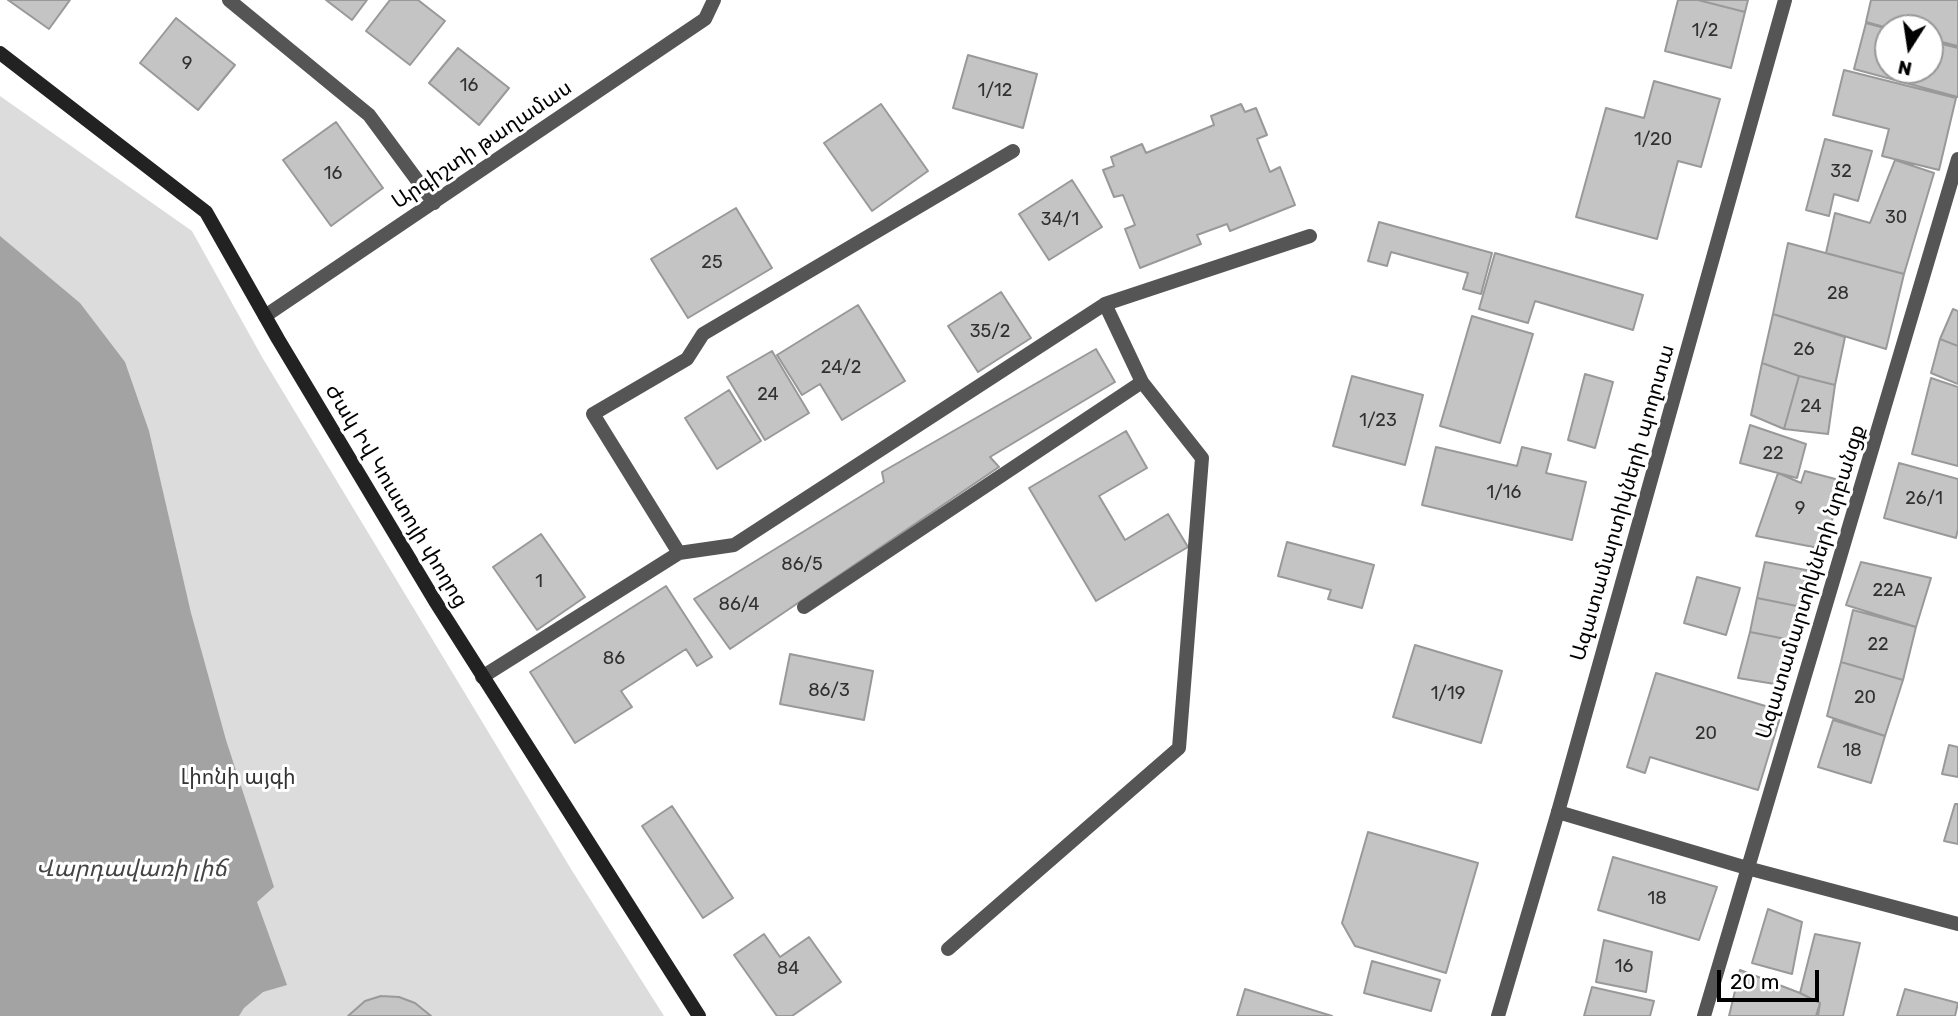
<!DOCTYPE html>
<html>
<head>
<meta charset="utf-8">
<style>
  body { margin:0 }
  #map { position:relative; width:1958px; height:1016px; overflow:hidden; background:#fff; font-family:Rubik,sans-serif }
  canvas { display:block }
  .north { position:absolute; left:1874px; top:14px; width:70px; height:70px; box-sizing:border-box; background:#fff; border:2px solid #999; border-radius:50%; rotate:192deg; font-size:19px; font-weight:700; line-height:28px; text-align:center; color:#000 }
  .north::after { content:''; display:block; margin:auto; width:24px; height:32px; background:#000; clip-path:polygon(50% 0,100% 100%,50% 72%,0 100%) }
  .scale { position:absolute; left:1717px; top:970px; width:102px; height:32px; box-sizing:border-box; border:4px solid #000; border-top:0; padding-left:9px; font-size:21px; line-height:24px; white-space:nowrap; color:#000; -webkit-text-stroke:5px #fff; paint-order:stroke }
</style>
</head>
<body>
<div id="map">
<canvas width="1958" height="1016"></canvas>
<div class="north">N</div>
<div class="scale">20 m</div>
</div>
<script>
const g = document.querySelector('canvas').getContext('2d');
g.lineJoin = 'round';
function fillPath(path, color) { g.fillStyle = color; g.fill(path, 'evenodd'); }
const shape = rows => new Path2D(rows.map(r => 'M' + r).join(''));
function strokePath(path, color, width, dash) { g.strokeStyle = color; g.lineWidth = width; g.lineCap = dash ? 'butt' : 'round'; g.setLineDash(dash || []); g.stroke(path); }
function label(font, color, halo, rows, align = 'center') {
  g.font = font + ' Rubik,"Noto Sans Armenian",sans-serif'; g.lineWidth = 6; g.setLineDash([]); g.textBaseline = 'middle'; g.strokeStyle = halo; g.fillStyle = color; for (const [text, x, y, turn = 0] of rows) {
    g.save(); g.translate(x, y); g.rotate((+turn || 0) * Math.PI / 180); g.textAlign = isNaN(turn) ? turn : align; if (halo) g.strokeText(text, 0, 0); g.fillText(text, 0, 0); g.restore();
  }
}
fillPath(shape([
  [0,96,192,231,262,357,571,869,664,1016,0,1016]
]), '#dcdcdc');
fillPath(shape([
  [0,236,80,303,125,362,149,431,191,613,226,740,274,887,257,902,287,985,263,992,244,1008,239,1016,0,1016]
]), '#a3a3a3');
const building = shape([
  [8,0,70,0,49,29,8,0],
  [326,0,367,0,352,20,326,0],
  [390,0,418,0,445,21,410,65,366,31,390,0],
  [1678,0,1698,0,1745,12,1731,68,1665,51,1678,0],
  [1698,0,1748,0,1745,12,1698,0],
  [1871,0,1958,0,1958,46,1930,39,1930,28,1888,28,1866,22,1871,0],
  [176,18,235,65,198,110,140,63,176,18],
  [1866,23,1888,29,1888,70,1930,70,1930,41,1958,48,1958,97,1854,69,1866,23],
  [458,48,509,88,479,125,429,83,458,48],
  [968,55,1037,74,1023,128,953,108,968,55],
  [1844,70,1956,98,1939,170,1882,156,1889,129,1833,115,1844,70],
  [1654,81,1720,99,1701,167,1678,161,1657,239,1576,217,1606,108,1644,118,1654,81],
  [881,104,928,171,872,211,824,143,881,104],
  [1241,104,1245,112,1256,108,1267,135,1257,139,1270,172,1280,167,1295,205,1230,231,1227,224,1197,235,1201,244,1140,268,1125,229,1135,225,1123,195,1114,197,1103,170,1114,166,1111,157,1142,144,1146,153,1214,125,1211,116,1241,104],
  [336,122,383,188,331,226,283,160,336,122],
  [1825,139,1872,151,1858,201,1834,194,1829,216,1806,210,1825,139],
  [1895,160,1934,173,1904,274,1826,253,1835,213,1870,223,1895,160],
  [1072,180,1102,227,1049,260,1019,214,1072,180],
  [736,208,772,268,688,318,651,259,736,208],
  [1379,222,1492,253,1481,294,1463,289,1468,273,1391,252,1387,266,1368,261,1379,222],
  [1788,243,1904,274,1886,349,1773,314,1788,243],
  [1495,253,1643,295,1633,330,1535,301,1528,323,1479,309,1495,253],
  [1001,292,1031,338,978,372,948,326,1001,292],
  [858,305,905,381,842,420,820,384,802,395,777,355,858,305],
  [1953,309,1958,311,1958,346,1940,339,1953,309],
  [1773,314,1845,337,1835,385,1799,376,1762,363,1773,314],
  [1472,316,1533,334,1500,443,1440,426,1472,316],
  [1940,339,1958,346,1958,384,1931,373,1940,339],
  [1096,349,1115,382,990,457,999,467,730,649,694,599,884,482,882,472,1096,349],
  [772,351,809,413,765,440,727,377,772,351],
  [1762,363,1799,376,1784,429,1751,415,1762,363],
  [1585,374,1613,382,1595,448,1568,440,1585,374],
  [1352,376,1423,395,1405,465,1333,446,1352,376],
  [1799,376,1835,385,1828,434,1784,429,1799,376],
  [1931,378,1958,387,1958,466,1912,454,1931,378],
  [729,390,761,441,717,469,685,418,729,390],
  [1750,425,1806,444,1797,478,1740,463,1750,425],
  [1126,431,1147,468,1099,496,1125,540,1168,514,1188,547,1096,601,1029,488,1126,431],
  [1436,447,1517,466,1522,447,1551,454,1546,473,1586,482,1572,540,1422,505,1436,447],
  [1899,463,1958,479,1958,529,1956,538,1884,518,1899,463],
  [1805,471,1843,481,1824,549,1756,536,1778,473,1801,483,1805,471],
  [541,534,585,597,537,630,493,567,541,534],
  [1287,542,1374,565,1362,608,1328,599,1331,590,1278,576,1287,542],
  [1765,562,1816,572,1807,608,1757,598,1765,562],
  [1861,562,1931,578,1916,627,1846,605,1861,562],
  [1697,577,1740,588,1726,635,1684,623,1697,577],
  [666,586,712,657,697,666,686,649,621,691,632,707,575,743,530,672,666,586],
  [1757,598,1807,608,1796,641,1750,632,1757,598],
  [1853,610,1916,627,1903,680,1841,662,1853,610],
  [1750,632,1796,641,1787,686,1738,678,1750,632],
  [1415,645,1502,671,1481,743,1393,717,1415,645],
  [790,654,873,671,864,720,780,704,790,654],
  [1841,662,1903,680,1885,736,1827,716,1841,662],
  [1656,673,1782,711,1758,790,1650,757,1645,773,1627,767,1656,673],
  [1833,720,1885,736,1871,783,1818,767,1833,720],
  [1949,745,1958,747,1958,777,1942,774,1949,745],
  [1955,804,1958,804,1958,844,1944,841,1955,804],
  [672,806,733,898,703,918,642,826,672,806],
  [1368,832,1478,863,1446,973,1355,946,1342,923,1368,832],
  [1613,857,1717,887,1699,940,1598,910,1613,857],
  [1768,909,1802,922,1792,974,1752,963,1768,909],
  [764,934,780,957,809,937,841,982,792,1016,777,1016,734,955,764,934],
  [1815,934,1860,943,1843,1016,1818,1016,1820,1003,1800,993,1815,934],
  [1604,940,1652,952,1646,992,1596,982,1604,940],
  [1372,961,1440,980,1431,1011,1364,993,1372,961],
  [1740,970,1800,993,1820,1003,1816,1016,1729,1016,1740,970],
  [1592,987,1654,1001,1650,1016,1584,1016,1592,987],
  [1245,989,1332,1016,1237,1016,1245,989],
  [1905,989,1958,1003,1955,1016,1897,1016,1905,989],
  [381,996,399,997,415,1003,431,1016,348,1016,365,1001,381,996]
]);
fillPath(building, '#c4c4c4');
strokePath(building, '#999', 2);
strokePath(shape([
  [229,0,369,115,434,203],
  [1105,304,1310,236],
  [679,553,593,414,687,359,703,334,1013,151],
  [804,607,1142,382],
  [482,677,679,553,734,545,1105,304,1142,382,1202,458,1179,748,948,949]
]), '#555', 14);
strokePath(shape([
  [265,316,705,19,714,0],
  [1558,812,1747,868,1958,924],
  [1704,1016,1958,159]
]), '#555', 14);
strokePath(shape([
  [1498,1016,1558,812,1785,0]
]), '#555', 14);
strokePath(shape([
  [0,53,206,212,278,339,435,601,699,1016]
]), '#222', 14);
label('18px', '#313131', null, [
  ["1/2",1705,31],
  ["9",187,64],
  ["16",469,86],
  ["1/12",995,91],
  ["1/20",1653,140],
  ["32",1841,172],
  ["16",333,174],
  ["30",1896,218],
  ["34/1",1060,220],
  ["25",712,263],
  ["28",1838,294],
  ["35/2",990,332],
  ["26",1804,350],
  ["24/2",841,368],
  ["24",768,395],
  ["24",1811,407],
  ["1/23",1378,421],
  ["22",1773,454],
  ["1/16",1504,493],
  ["26/1",1924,499],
  ["9",1800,509],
  ["86/5",802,565],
  ["1",539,582],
  ["22А",1889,591],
  ["86/4",739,605],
  ["22",1878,645],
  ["86",614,659],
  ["86/3",829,691],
  ["1/19",1448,694],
  ["20",1865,698],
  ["20",1706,734],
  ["18",1852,751],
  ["18",1657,899],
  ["16",1624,967],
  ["84",788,969]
]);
label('21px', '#000', '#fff', [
  ["Արգիշտի թաղամաս",482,145,-34],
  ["Ժակ Իվ Կուստոյի փողոց",396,496,59],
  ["Ազատամարտիկների պողոտա",1623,503,-74],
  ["Ազատամարտիկների նրբանցք",1811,582,-73]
]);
label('21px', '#333', '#fff', [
  ["Լիոնի այգի",238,778]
]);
label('italic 23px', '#444', '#fff', [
  ["Վարդավառի լիճ",131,869]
]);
</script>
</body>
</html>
